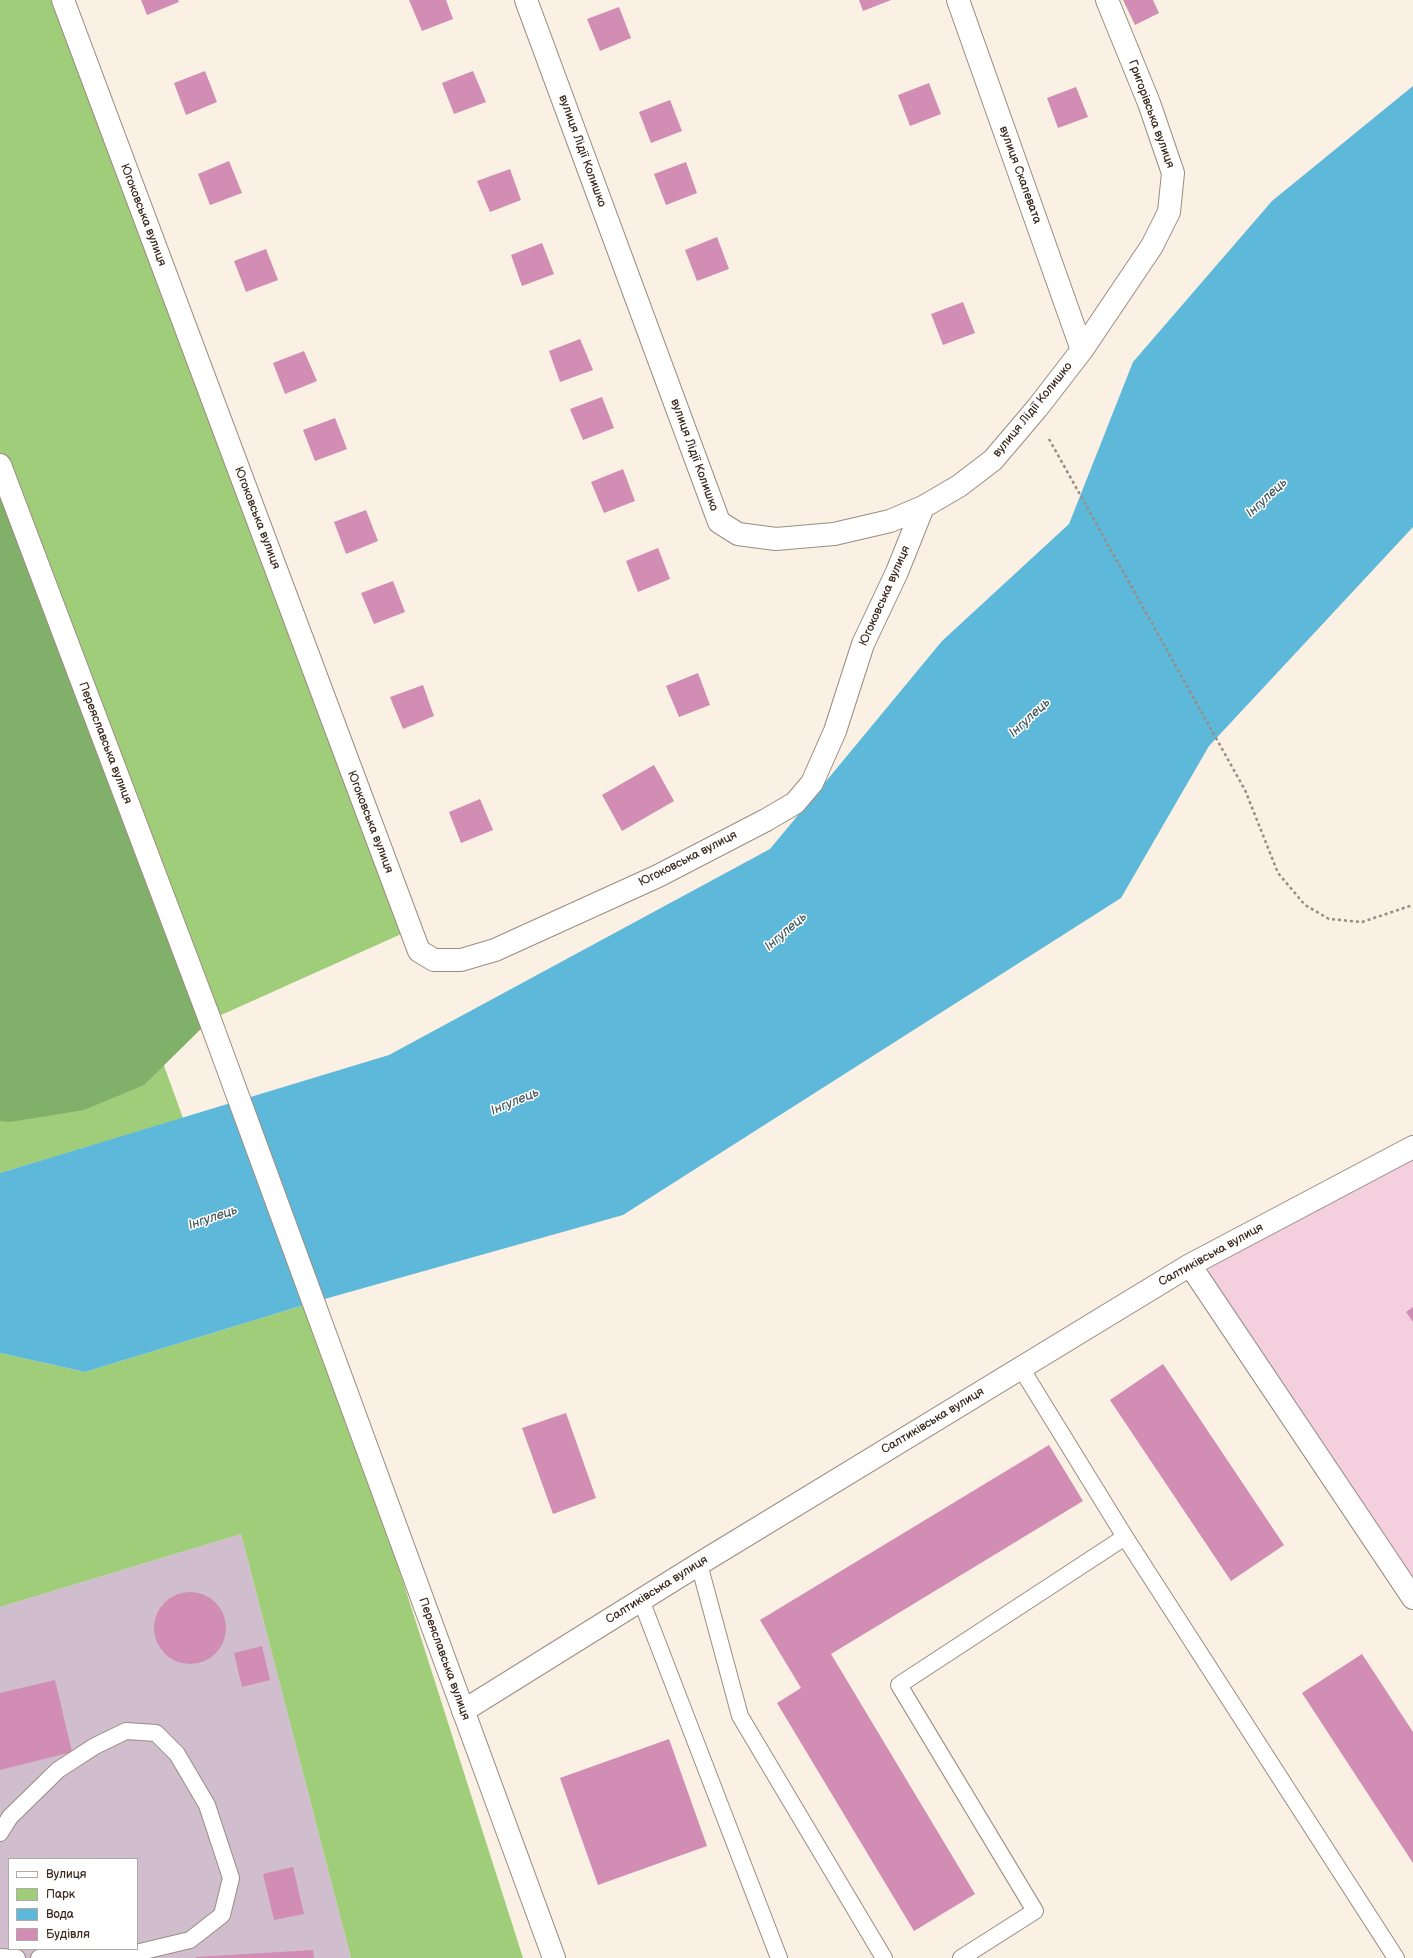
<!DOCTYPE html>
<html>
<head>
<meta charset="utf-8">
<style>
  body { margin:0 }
  #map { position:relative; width:1413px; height:1958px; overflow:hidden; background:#faf0e3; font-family:"Balsamiq Sans",sans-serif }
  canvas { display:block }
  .legend { position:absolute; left:8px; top:1858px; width:130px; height:92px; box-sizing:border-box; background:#fff; border:1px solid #b1aaa5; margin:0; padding:5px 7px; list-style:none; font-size:12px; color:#3b2a1e }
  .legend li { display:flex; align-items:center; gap:8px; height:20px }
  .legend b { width:20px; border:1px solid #b1aaa5 }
</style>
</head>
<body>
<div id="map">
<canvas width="1413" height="1958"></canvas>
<ul class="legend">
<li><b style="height:5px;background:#fff"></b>Вулиця</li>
<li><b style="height:11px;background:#a0cd7a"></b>Парк</li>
<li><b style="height:11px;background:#5db8da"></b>Вода</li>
<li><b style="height:11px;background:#d18db3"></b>Будівля</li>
</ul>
</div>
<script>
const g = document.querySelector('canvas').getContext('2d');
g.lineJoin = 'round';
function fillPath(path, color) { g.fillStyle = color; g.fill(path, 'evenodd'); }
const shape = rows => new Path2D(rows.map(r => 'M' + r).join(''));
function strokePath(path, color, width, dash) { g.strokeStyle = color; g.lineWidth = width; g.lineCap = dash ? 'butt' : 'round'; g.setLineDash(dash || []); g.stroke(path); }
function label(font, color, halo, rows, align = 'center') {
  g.font = font + ' "Balsamiq Sans",sans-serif'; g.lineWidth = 3; g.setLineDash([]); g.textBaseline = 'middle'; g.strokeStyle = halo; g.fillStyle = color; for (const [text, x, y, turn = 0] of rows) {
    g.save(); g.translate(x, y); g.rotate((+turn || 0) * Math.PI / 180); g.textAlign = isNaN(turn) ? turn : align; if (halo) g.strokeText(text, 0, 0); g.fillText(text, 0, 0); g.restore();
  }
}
fillPath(shape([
  [1413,1147,1413,1598,1190,1265]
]), '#f4cfdd');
fillPath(shape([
  [241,1534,351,1958,0,1958,0,1607],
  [9,1859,137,1859,137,1949,9,1949]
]), '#d0bdcd');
fillPath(shape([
  [0,0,60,0,408,931,210,1020,0,465],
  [0,614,183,1118,0,1173],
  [314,1302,523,1958,351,1958,241,1534,0,1607,0,1353,85,1372]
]), '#a0cd7a');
fillPath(shape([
  [0,465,210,1020,144,1085,84,1110,10,1122,0,1121]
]), '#80b06a');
fillPath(shape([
  [1413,86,1413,527,1209,746,1121,898,623,1215,314,1302,85,1372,0,1353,0,1173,389,1055,770,849,942,641,1069,524,1133,362,1272,201]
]), '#5db8da');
fillPath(shape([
  [141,0,178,0,179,2,147,15],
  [409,0,446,0,453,19,422,31],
  [859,0,891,0,863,11],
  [1123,0,1153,0,1159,13,1135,25],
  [619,7,631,38,600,51,587,19],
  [205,71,217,102,186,115,174,83],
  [473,71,486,102,454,114,442,83],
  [929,83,941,114,910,126,898,95],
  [1076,87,1088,117,1058,128,1047,98],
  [670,100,682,131,651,143,639,112],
  [229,161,242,193,210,205,198,174],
  [686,162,697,193,666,205,654,174],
  [510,169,521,200,490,212,477,181],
  [717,237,729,269,697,281,685,250],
  [542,243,554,274,522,286,511,255],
  [266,249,278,280,246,292,234,261],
  [963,302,975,333,943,345,931,314],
  [580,339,593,370,560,382,549,351],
  [304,351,317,381,285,394,273,363],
  [602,397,614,428,583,440,570,409],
  [335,418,347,449,315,461,303,430],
  [623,469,635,501,604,513,591,482],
  [366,510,378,541,346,554,334,522],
  [658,548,670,579,638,592,626,561],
  [393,581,405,612,374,624,361,593],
  [698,673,710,705,679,717,666,686],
  [423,685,434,716,403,729,390,697],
  [654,765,674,801,622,831,602,795],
  [480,799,493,830,461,843,449,812],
  [1413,1307,1413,1322,1406,1312],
  [1163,1364,1284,1545,1231,1581,1110,1400],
  [566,1413,596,1498,553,1514,522,1428],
  [1049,1445,1083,1501,831,1654,975,1894,914,1931,777,1703,801,1688,760,1620],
  '154 1628a36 36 0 1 1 72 0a36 36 0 1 1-72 0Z',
  [262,1646,270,1680,242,1687,234,1653],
  [1362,1654,1413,1732,1413,1863,1302,1693],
  [55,1680,72,1752,0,1770,0,1693],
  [669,1739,707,1846,598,1885,560,1778],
  [293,1867,304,1914,274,1920,263,1874],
  [313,1950,314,1958,196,1958,196,1957]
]), '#d18db3');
const service = shape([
  [1021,1368,1125,1537,1396,1958],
  [699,1564,740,1716,884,1958],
  [641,1600,779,1958],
  [0,1833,10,1817,58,1770,95,1746,126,1731,156,1733,177,1754,207,1805,231,1878,222,1915,190,1940,119,1957,39,1958],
  [0,1957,17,1958],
  [961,1958,1035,1911,899,1685,1125,1537]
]);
const minor = shape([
  [63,0,419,951,434,960,461,960,495,950,658,876,766,820,795,803,812,783,835,731,863,644,897,572,923,507],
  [526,0,719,522,738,534,776,539,834,534,890,521,923,507,959,486,993,460,1038,407,1082,350,1152,246,1169,212,1173,173,1149,103,1107,0],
  [958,0,1082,350],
  [1190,1265,1413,1598],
  [463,1711,699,1564,1190,1265,1413,1147]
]);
const tertiary = shape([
  [0,465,210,1020,554,1958]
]);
strokePath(service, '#9a8d80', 18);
strokePath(minor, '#9a8d80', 24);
strokePath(tertiary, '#9a8d80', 24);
strokePath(shape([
  [1049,439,1245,790,1278,873,1305,905,1329,919,1362,922,1413,905]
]), '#9a8d80', 2.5, [3, 3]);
strokePath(service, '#fff', 16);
strokePath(minor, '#fff', 22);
strokePath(tertiary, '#fff', 22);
label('12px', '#3b2a1e', '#fff', [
  ["Григорівська вулиця",1151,114,70],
  ["вулиця Лідії Колишко",582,151,70],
  ["вулиця Скалевата",1020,175,70],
  ["Югоковська вулиця",143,215,69],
  ["вулиця Лідії Колишко",1033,410,-51],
  ["вулиця Лідії Колишко",694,455,70],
  ["Югоковська вулиця",257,518,69],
  ["Югоковська вулиця",885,596,-66],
  ["Переяславська вулиця",105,743,69],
  ["Югоковська вулиця",370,822,69],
  ["Югоковська вулиця",688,859,-27],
  ["Салтиківська вулиця",1211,1255,-29],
  ["Салтиківська вулиця",933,1421,-31],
  ["Салтиківська вулиця",657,1590,-32],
  ["Переяславська вулиця",444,1659,70]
]);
label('italic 13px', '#475c60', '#fff', [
  ["Інгулець",1267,498,-43],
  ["Інгулець",1030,718,-43],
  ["Інгулець",786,932,-41],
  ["Інгулець",515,1102,-23],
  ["Інгулець",213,1218,-19]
]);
</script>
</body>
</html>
